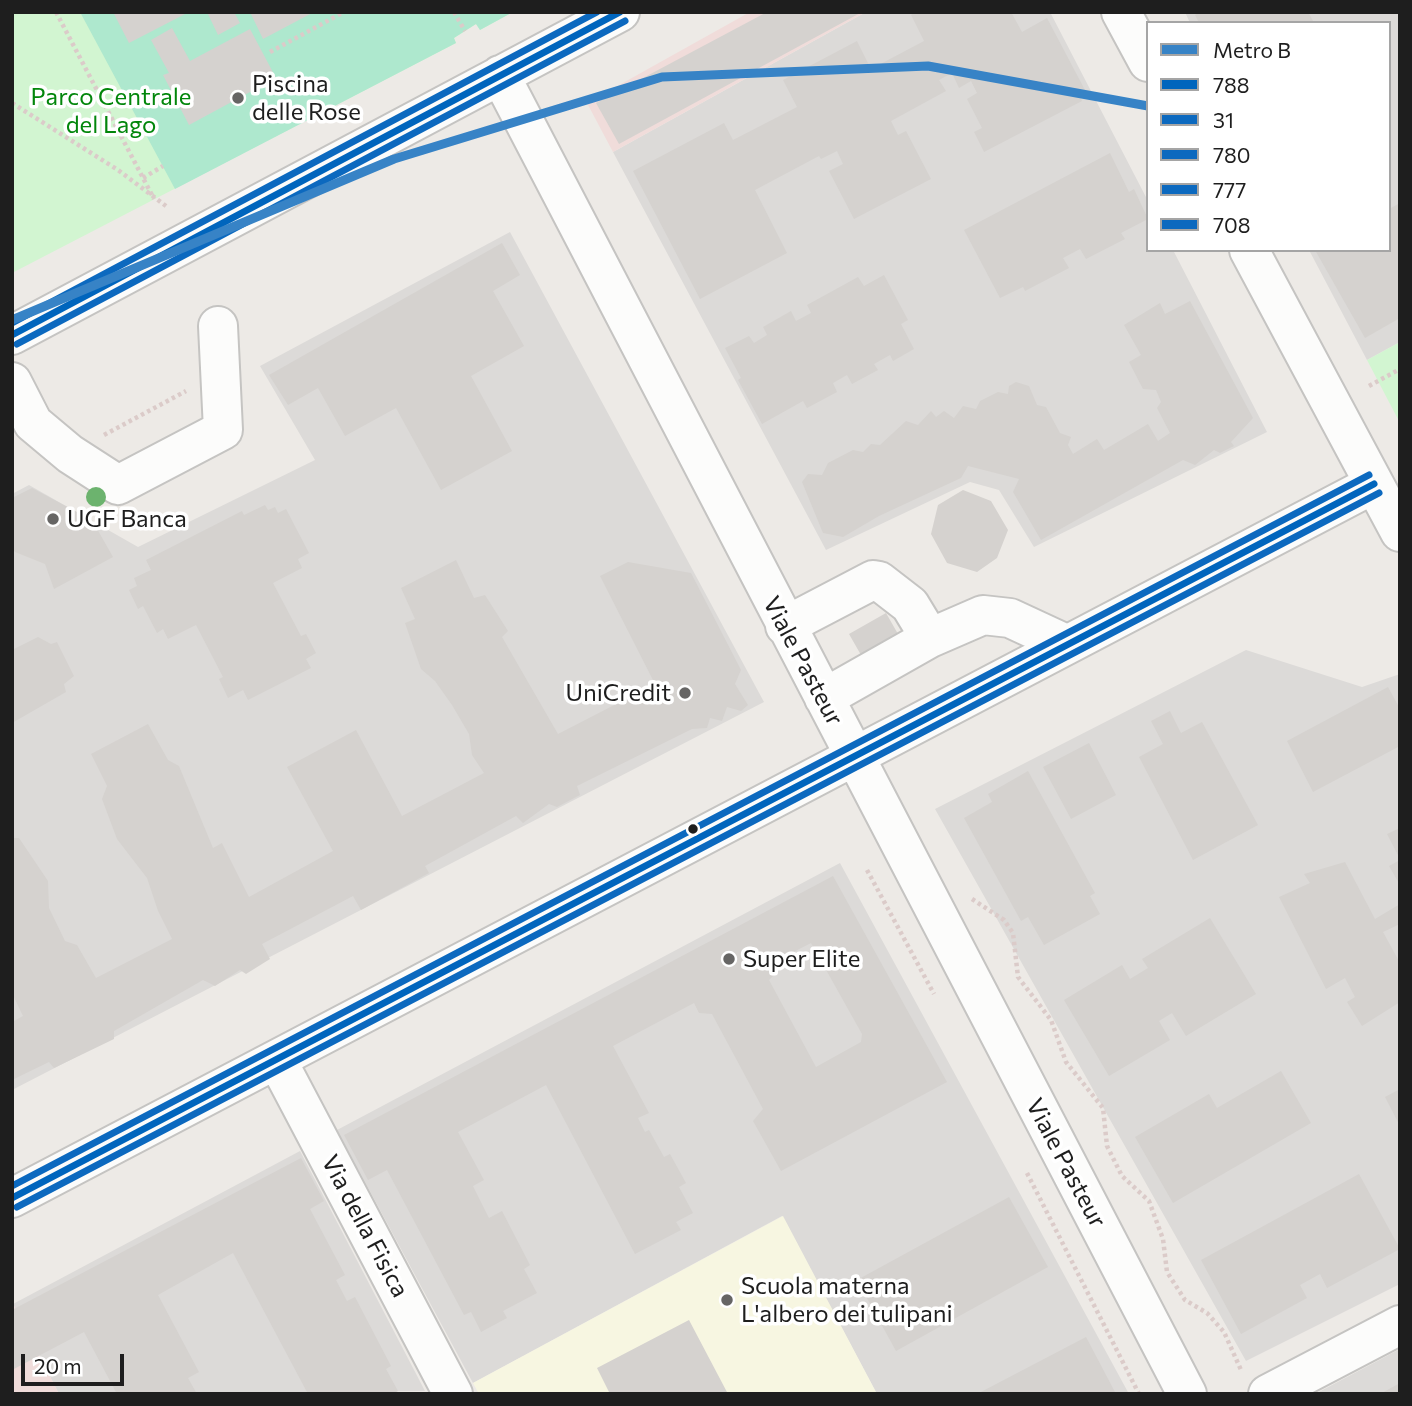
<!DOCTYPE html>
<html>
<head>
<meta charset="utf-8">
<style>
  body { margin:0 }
  #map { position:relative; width:1412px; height:1406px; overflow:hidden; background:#edeae6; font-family:Commissioner,sans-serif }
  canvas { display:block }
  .frame { position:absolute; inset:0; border:14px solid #1e1e1e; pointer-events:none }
  .legend { position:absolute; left:1146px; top:21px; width:245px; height:231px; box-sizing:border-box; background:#fff; border:2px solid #a5a5a5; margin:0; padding:9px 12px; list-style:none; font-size:21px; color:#1e1e1e }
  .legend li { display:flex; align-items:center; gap:14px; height:35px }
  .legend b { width:35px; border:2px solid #a5a5a5 }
  .scale { position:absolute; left:21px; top:1354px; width:103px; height:32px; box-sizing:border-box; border:4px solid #1e1e1e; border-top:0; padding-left:9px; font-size:21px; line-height:24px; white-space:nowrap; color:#1e1e1e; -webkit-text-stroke:5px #fff; paint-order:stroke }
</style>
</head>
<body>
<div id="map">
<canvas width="1412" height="1406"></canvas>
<div class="frame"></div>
<ul class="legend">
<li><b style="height:9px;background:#3783c6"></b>Metro B</li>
<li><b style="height:9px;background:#0065bd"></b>788</li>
<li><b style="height:9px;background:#0c69bf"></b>31</li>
<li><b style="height:9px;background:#0c69bf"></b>780</li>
<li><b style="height:9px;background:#0c69bf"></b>777</li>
<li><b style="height:9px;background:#0c69bf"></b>708</li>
</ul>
<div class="scale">20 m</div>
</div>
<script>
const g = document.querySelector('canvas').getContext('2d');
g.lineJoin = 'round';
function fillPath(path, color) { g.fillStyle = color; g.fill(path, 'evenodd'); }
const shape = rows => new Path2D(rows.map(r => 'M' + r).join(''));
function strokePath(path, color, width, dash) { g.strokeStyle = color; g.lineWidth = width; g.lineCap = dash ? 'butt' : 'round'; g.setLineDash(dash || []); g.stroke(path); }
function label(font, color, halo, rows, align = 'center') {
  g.font = font + ' Commissioner,sans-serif'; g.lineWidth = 7; g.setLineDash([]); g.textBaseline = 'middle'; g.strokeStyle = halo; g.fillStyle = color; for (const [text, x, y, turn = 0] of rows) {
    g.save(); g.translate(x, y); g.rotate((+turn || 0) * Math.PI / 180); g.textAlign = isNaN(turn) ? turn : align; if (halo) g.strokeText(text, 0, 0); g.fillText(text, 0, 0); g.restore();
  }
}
fillPath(shape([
  [866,12,1050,12,1148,201,1148,250,1173,250,1267,432,1034,547,999,490,970,482,826,550,613,152],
  [1185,12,1400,12,1400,342,1367,360,1309,250,1389,250,1389,23,1190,23],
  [510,232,764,702,12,1090,12,494,29,485,138,547,315,460,260,366],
  [1246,650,1362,687,1400,674,1400,1284,1246,1361,935,809],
  [840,863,1129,1394,877,1394,782,1216,473,1383,337,1130],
  [300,1151,425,1391,59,1394,13,1304],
  [1400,1349,1400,1394,1315,1394]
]), '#dcdad8');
fillPath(shape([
  [750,12,866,12,613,152,587,103],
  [12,1304,13,1304,59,1394,12,1394]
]), '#f0dcda');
fillPath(shape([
  [783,1216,877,1394,479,1394,473,1383]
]), '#f7f6e1');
fillPath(shape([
  [12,12,513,12,480,30,476,24,454,38,456,43,12,273],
  [1400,342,1400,423,1367,360]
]), '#d2f5d1');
fillPath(shape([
  [80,12,513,12,480,30,476,24,454,38,456,43,175,189]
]), '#aee8ce');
fillPath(shape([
  [113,12,189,12,129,43],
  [207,12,234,12,240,23,218,35],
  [250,12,314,12,263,39],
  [767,12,862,12,619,144,596,103],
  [915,12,1011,12,1022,32,1047,18,1086,92,1080,96,1082,101,984,152,974,132,982,128,967,99,977,93,971,81,959,88,952,73,939,80,946,91,891,121,898,135,906,131,931,179,854,219,829,171,843,164,837,151,821,159,819,156,755,190,787,253,700,299,633,171,724,123,733,140,797,107,783,80,857,41,871,69,924,41,911,15],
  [1199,12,1308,12,1313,21,1199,23,1195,15],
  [172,28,190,61,250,29,276,78,189,125,163,75,169,73,151,40],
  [1110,153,1129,192,1134,189,1148,219,1121,233,1125,239,1086,259,1080,249,1063,258,1069,268,1025,291,1023,287,1000,298,964,230],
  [1400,203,1400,318,1365,338,1315,250,1389,250,1389,209],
  [502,243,520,275,493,291,524,346,471,376,512,451,441,490,396,408,345,436,318,388,288,405,269,375],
  [884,275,908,320,901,324,914,349,893,361,890,355,874,364,878,370,852,384,847,375,833,383,837,392,807,408,803,401,762,424,738,380,741,378,725,348,749,336,754,343,767,335,763,327,791,311,796,321,811,313,807,305,858,277,864,286],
  [1190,301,1253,418,1231,442,1234,446,1220,453,1214,450,1195,465,1183,460,1041,540,1013,492,1019,479,968,466,961,478,879,516,843,537,823,533,802,482,808,474,822,475,828,463,853,450,863,452,871,444,880,445,906,421,918,425,931,411,936,417,944,411,954,418,963,406,976,409,980,401,998,392,1008,394,1009,386,1016,382,1029,386,1037,405,1046,407,1060,433,1071,437,1068,445,1073,454,1097,439,1104,450,1148,424,1158,441,1170,433,1157,408,1161,402,1156,390,1143,389,1129,362,1141,355,1124,325,1160,303,1165,314],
  [32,488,92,520,113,557,54,589,45,564,15,552,12,548,12,498],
  [963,490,991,501,1008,530,997,558,977,572,947,563,931,534,938,505],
  [265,505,268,510,275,507,278,513,286,509,309,553,298,559,302,568,273,583,301,636,306,634,316,653,306,659,311,668,248,700,243,690,228,698,219,679,223,677,196,625,168,639,163,629,157,633,143,606,138,609,129,590,137,586,134,578,151,570,146,560,242,511,244,515],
  [456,560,474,598,485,595,508,631,502,637,558,734,655,684,600,576,628,562,691,573,741,670,735,684,748,705,741,711,727,707,722,721,710,718,707,728,692,729,577,786,580,795,557,807,549,804,523,823,516,816,425,866,429,873,361,910,353,896,262,944,270,959,246,974,240,970,215,986,203,980,114,1031,114,1039,54,1068,49,1062,12,1080,12,1022,23,1016,12,993,12,838,19,838,48,881,49,908,65,941,77,945,96,978,172,939,158,911,147,878,117,839,102,799,107,786,91,754,148,724,168,760,179,766,213,848,222,843,249,897,333,851,287,767,356,730,402,816,484,773,472,755,469,734,452,705,435,681,421,669,405,623,415,619,401,588],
  [886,613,898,634,861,655,849,634],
  [38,637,51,644,57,642,74,676,64,684,66,692,12,723,12,650],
  [1388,687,1400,709,1400,746,1313,792,1287,741],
  [1170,711,1181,733,1202,722,1258,825,1193,860,1139,757,1163,744,1151,721],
  [1089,743,1116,795,1071,819,1043,767],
  [1028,771,1095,893,1090,896,1100,914,1044,945,1028,917,1021,921,964,818,992,802,988,794],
  [1400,828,1400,859,1387,834],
  [1400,860,1400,885,1389,866],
  [1345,862,1375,919,1400,904,1400,924,1383,932,1400,963,1400,1002,1362,1026,1347,1002,1355,997,1345,978,1326,989,1279,897,1310,883,1304,874],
  [833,876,947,1082,781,1171,753,1121,763,1109,712,1014,699,1013,694,1003,613,1046,649,1113,638,1118,645,1132,649,1130,664,1157,670,1154,686,1183,679,1187,693,1213,676,1222,681,1230,635,1254,546,1085,458,1132,484,1180,473,1186,489,1218,502,1211,530,1265,524,1269,537,1293,503,1311,507,1318,481,1332,471,1312,464,1315,387,1170,368,1180,344,1135],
  [811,943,862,1034,861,1042,816,1067,769,980,776,973,772,963],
  [1210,918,1256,994,1186,1036,1172,1013,1159,1021,1170,1040,1109,1076,1064,1000,1122,965,1130,979,1148,968,1142,959],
  [1281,1071,1311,1123,1173,1203,1135,1137,1209,1094,1217,1108],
  [1400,1089,1400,1126,1385,1097],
  [301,1158,324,1201,310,1209,345,1275,336,1280,347,1301,355,1297,391,1366,386,1369,398,1391,393,1394,308,1394,233,1253,158,1295,199,1372,188,1378,197,1394,117,1394,84,1332,12,1370,12,1310],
  [1359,1174,1400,1249,1327,1288,1320,1274,1300,1285,1307,1298,1241,1334,1201,1260],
  [1009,1197,1048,1267,896,1351,857,1280],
  [689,1320,728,1394,610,1394,597,1368],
  [1086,1337,1116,1394,977,1394],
  [1400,1383,1400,1394,1380,1394]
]), '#d5d2cf');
const minor = shape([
  [1121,12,1148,62],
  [500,75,1187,1394],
  [1249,250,1400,532],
  [12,335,620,12],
  [12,382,33,423,70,454,118,485,223,430,218,326],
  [785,626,873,580,879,581,910,605,930,638],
  [824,698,930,638,983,615,1010,618,1066,644],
  [277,1060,453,1394],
  [12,1198,1374,484],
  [1268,1394,1400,1325]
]);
strokePath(minor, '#c5c4c2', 42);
strokePath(shape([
  [56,12,154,199],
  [454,12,465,31],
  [270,52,344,12],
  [12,103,118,170,166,206],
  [143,178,163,166],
  [1369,386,1400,369],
  [104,435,186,391],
  [867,870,934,994],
  [972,899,1004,920,1013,933,1018,977,1051,1020,1066,1062,1103,1108,1107,1146,1122,1176,1149,1201,1163,1239,1167,1272,1185,1300,1207,1313,1224,1332,1241,1370],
  [1027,1173,1139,1394]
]), '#dbcbc9', 4.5, [3.5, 3.5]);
strokePath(minor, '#fcfcfb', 38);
strokePath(shape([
  [12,335,620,12],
  [12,1198,1374,484]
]), '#0065bd', 7);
strokePath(shape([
  [17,1207,1379,493]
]), '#0c69bf', 7);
strokePath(shape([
  [12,1186,1369,475]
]), '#0c69bf', 7);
strokePath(shape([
  [17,344,625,21]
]), '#0c69bf', 7);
strokePath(shape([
  [12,323,597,12]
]), '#0c69bf', 7);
strokePath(shape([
  [12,320,394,159,662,77,928,66,1148,106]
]), '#3783c6', 9);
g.fillStyle = '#6cb36e';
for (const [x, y] of [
  [96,497]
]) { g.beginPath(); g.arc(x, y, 10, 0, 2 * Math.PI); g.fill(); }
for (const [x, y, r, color] of [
  [238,98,7,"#666564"],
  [53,519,7,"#666564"],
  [685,693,7,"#666564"],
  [693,829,6,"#1e1e1e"],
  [729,959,7,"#666564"],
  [727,1300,7,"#666564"]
]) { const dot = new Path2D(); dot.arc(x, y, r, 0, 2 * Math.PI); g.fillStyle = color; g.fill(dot); strokePath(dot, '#fff', 2.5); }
label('24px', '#1e1e1e', '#fff', [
  ["Piscina",252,84],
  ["delle Rose",252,112],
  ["UGF Banca",67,519],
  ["UniCredit",671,693,"right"],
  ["Super Elite",743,959],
  ["Scuola materna",741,1286],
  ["L'albero dei tulipani",741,1314]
], 'left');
label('24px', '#02860b', '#fff', [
  ["Parco Centrale",111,97],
  ["del Lago",111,125]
]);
label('24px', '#1e1e1e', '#fff', [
  ["Viale Pasteur",803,661,62],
  ["Viale Pasteur",1066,1163,62],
  ["Via della Fisica",365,1226,62]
]);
</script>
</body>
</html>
